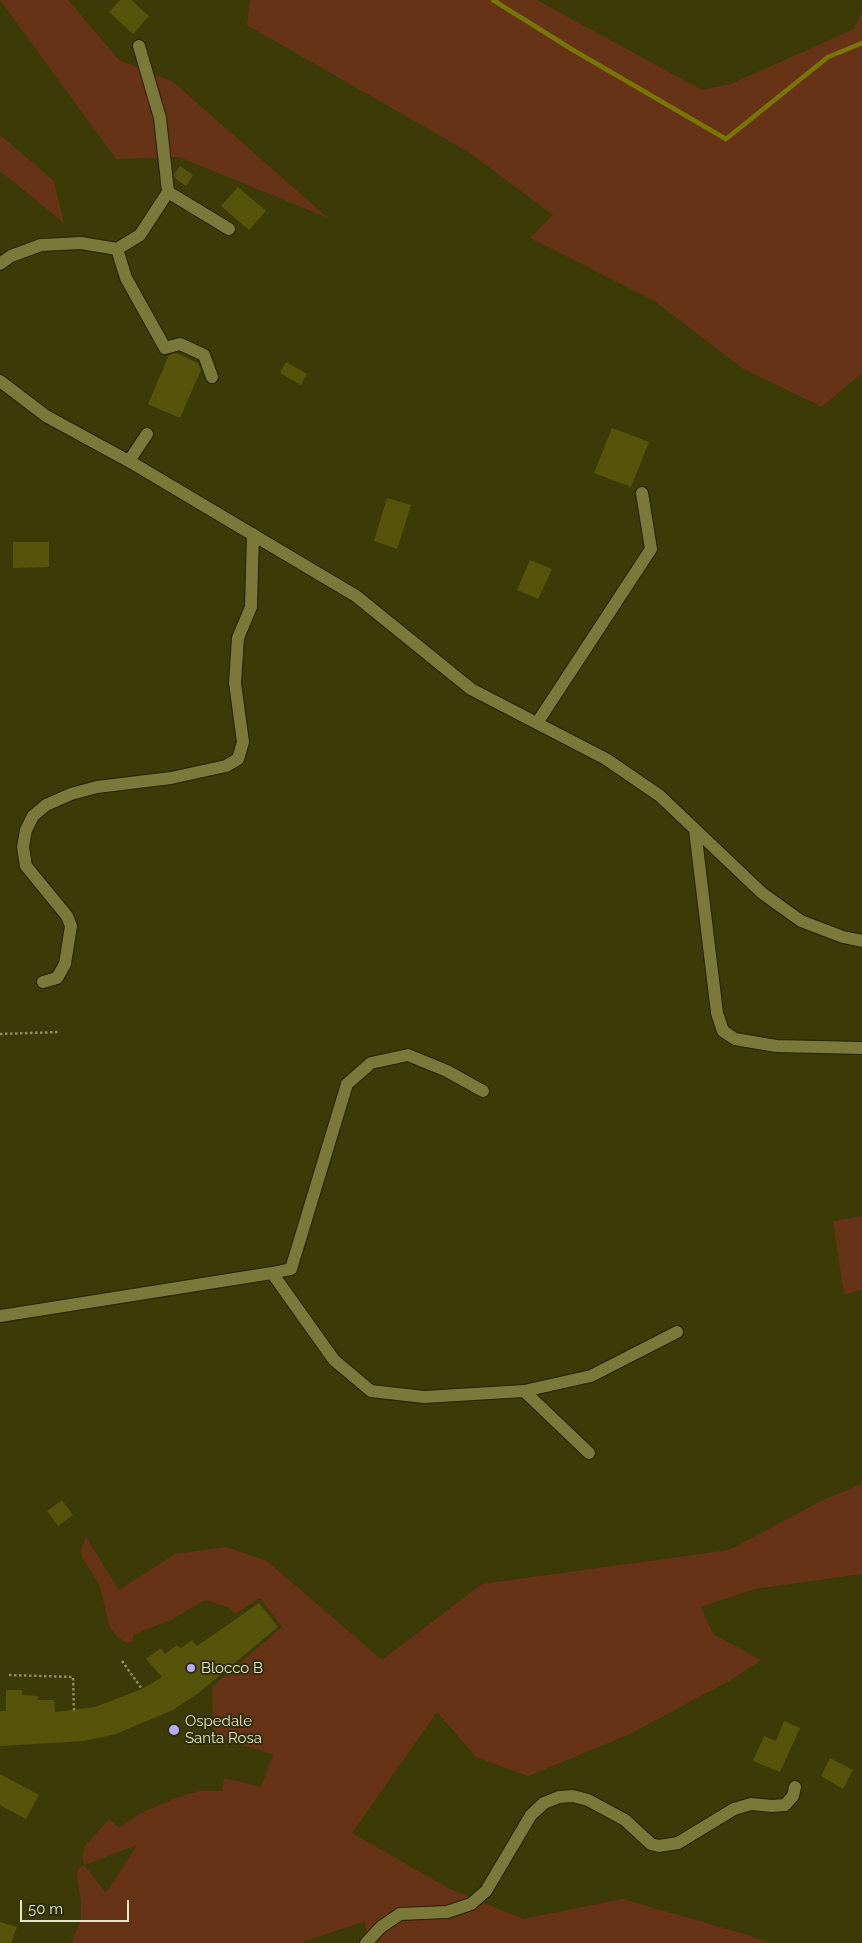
<!DOCTYPE html>
<html>
<head>
<meta charset="utf-8">
<style>
  body { margin:0 }
  #map { position:relative; width:862px; height:1943px; overflow:hidden; background:#3c3a06; font-family:Raleway,sans-serif }
  canvas { display:block }
  .scale { position:absolute; left:20px; top:1900px; width:109px; height:22px; box-sizing:border-box; border:2px solid #e5e5c5; border-top:0; padding-left:6px; font-size:15px; line-height:18px; white-space:nowrap; color:#e5e5c5; -webkit-text-stroke:4px #302f0d; paint-order:stroke }
</style>
</head>
<body>
<div id="map">
<canvas width="862" height="1943"></canvas>
<div class="scale">50 m</div>
</div>
<script>
const g = document.querySelector('canvas').getContext('2d');
g.lineJoin = 'round';
function fillPath(path, color) { g.fillStyle = color; g.fill(path, 'evenodd'); }
const shape = rows => new Path2D(rows.map(r => 'M' + r).join(''));
function strokePath(path, color, width, dash) { g.strokeStyle = color; g.lineWidth = width; g.lineCap = dash ? 'butt' : 'round'; g.setLineDash(dash || []); g.stroke(path); }
function label(font, color, halo, rows, align = 'center') {
  g.font = font + ' Raleway,sans-serif'; g.lineWidth = 4; g.setLineDash([]); g.textBaseline = 'middle'; g.strokeStyle = halo; g.fillStyle = color; for (const [text, x, y, turn = 0] of rows) {
    g.save(); g.translate(x, y); g.rotate((+turn || 0) * Math.PI / 180); g.textAlign = isNaN(turn) ? turn : align; if (halo) g.strokeText(text, 0, 0); g.fillText(text, 0, 0); g.restore();
  }
}
fillPath(shape([
  [0,0,68,0,119,60,172,81,328,218,179,157,116,159],
  [250,0,537,0,702,90,731,84,854,29,862,12,862,373,822,407,742,368,653,300,530,238,553,215,470,153,247,25],
  [0,135,54,181,64,223,0,171],
  [862,1216,862,1289,844,1295,833,1221],
  [862,1484,862,1574,755,1589,701,1607,713,1634,761,1660,731,1680,628,1735,528,1776,476,1757,437,1712,352,1833,450,1889,523,1919,623,1899,748,1935,769,1943,367,1943,365,1921,300,1943,71,1943,81,1920,81,1900,77,1878,78,1869,84,1865,82,1856,85,1846,109,1819,119,1828,139,1814,178,1797,200,1791,222,1791,224,1778,261,1787,273,1754,213,1737,212,1687,282,1627,260,1598,235,1614,230,1608,205,1600,173,1619,133,1635,134,1642,127,1643,117,1637,109,1625,100,1586,82,1557,81,1550,86,1537,119,1590,175,1554,226,1547,267,1561,382,1660,482,1584,729,1550,821,1501],
  [137,1845,106,1893,84,1865]
]), '#673317');
strokePath(shape([
  [493,0,573,50,726,139,828,57,862,43]
]), '#7a7605', 4.5);
fillPath(shape([
  [120,0,131,0,149,16,133,34,109,12],
  [180,166,193,175,186,186,175,178,174,174],
  [238,187,266,211,249,230,221,206],
  [176,353,198,363,201,370,180,418,148,404,169,355],
  [286,362,307,374,301,385,280,373],
  [612,428,649,442,631,487,594,473],
  [387,498,411,505,397,549,374,541],
  [13,542,49,542,49,567,13,568],
  [530,560,552,569,538,599,517,590],
  [62,1500,73,1515,58,1526,47,1511],
  [259,1603,278,1627,197,1694,173,1710,116,1734,84,1741,0,1746,0,1711,6,1711,6,1690,22,1690,22,1695,38,1696,38,1700,54,1700,55,1712,95,1707,142,1689,162,1677,146,1659,161,1648,165,1654,177,1645,181,1648,192,1640,197,1646],
  [784,1721,800,1728,780,1772,753,1761,764,1736,776,1741],
  [830,1758,853,1770,843,1789,821,1776],
  [0,1774,39,1795,26,1819,0,1805],
  [0,1922,17,1927,11,1943,0,1943]
]), '#56540b');
const minor = shape([
  [139,46,160,118,168,192],
  [117,249,140,235,168,192,229,229],
  [0,264,11,256,41,245,81,243,117,249,126,278,165,348,180,344,204,355,212,377],
  [0,381,46,416,134,464,356,596,471,689,606,759,660,796,762,893,801,921,843,937,862,941],
  [129,461,147,434],
  [537,723,651,549,642,493],
  [695,830,717,1013,723,1031,735,1039,776,1046,862,1048],
  [43,982,57,978,65,964,71,926,67,916,26,866,23,847,26,830,33,816,46,805,71,794,97,787,171,778,226,766,238,759,243,742,235,683,238,638,251,607,253,534],
  [272,1273,291,1269,347,1084,371,1063,408,1055,447,1071,483,1091],
  [0,1316,272,1273,334,1360,371,1391,424,1397,524,1391,591,1376,677,1332],
  [524,1391,589,1453],
  [366,1943,381,1927,400,1914,447,1912,471,1904,486,1891,531,1815,544,1803,559,1797,573,1796,588,1800,625,1820,651,1844,659,1846,678,1843,734,1809,751,1804,772,1806,785,1805,793,1796,795,1787]
]);
strokePath(minor, '#222000', 14);
strokePath(shape([
  [0,1034,60,1032],
  [122,1661,142,1689],
  [9,1675,73,1677,74,1711]
]), '#8f8e64', 2.5, [2.5, 2.5]);
strokePath(minor, '#7b793a', 12);
for (const [x, y, r, color] of [
  [191,1668,5,"#b3adf9"],
  [174,1730,6,"#b3adf9"]
]) { const dot = new Path2D(); dot.arc(x, y, r, 0, 2 * Math.PI); g.fillStyle = color; g.fill(dot); strokePath(dot, '#302f0d', 2); }
label('15px', '#e5e5c5', '#302f0d', [
  ["Blocco B",201,1668],
  ["Ospedale",185,1721],
  ["Santa Rosa",185,1738]
], 'left');
</script>
</body>
</html>
